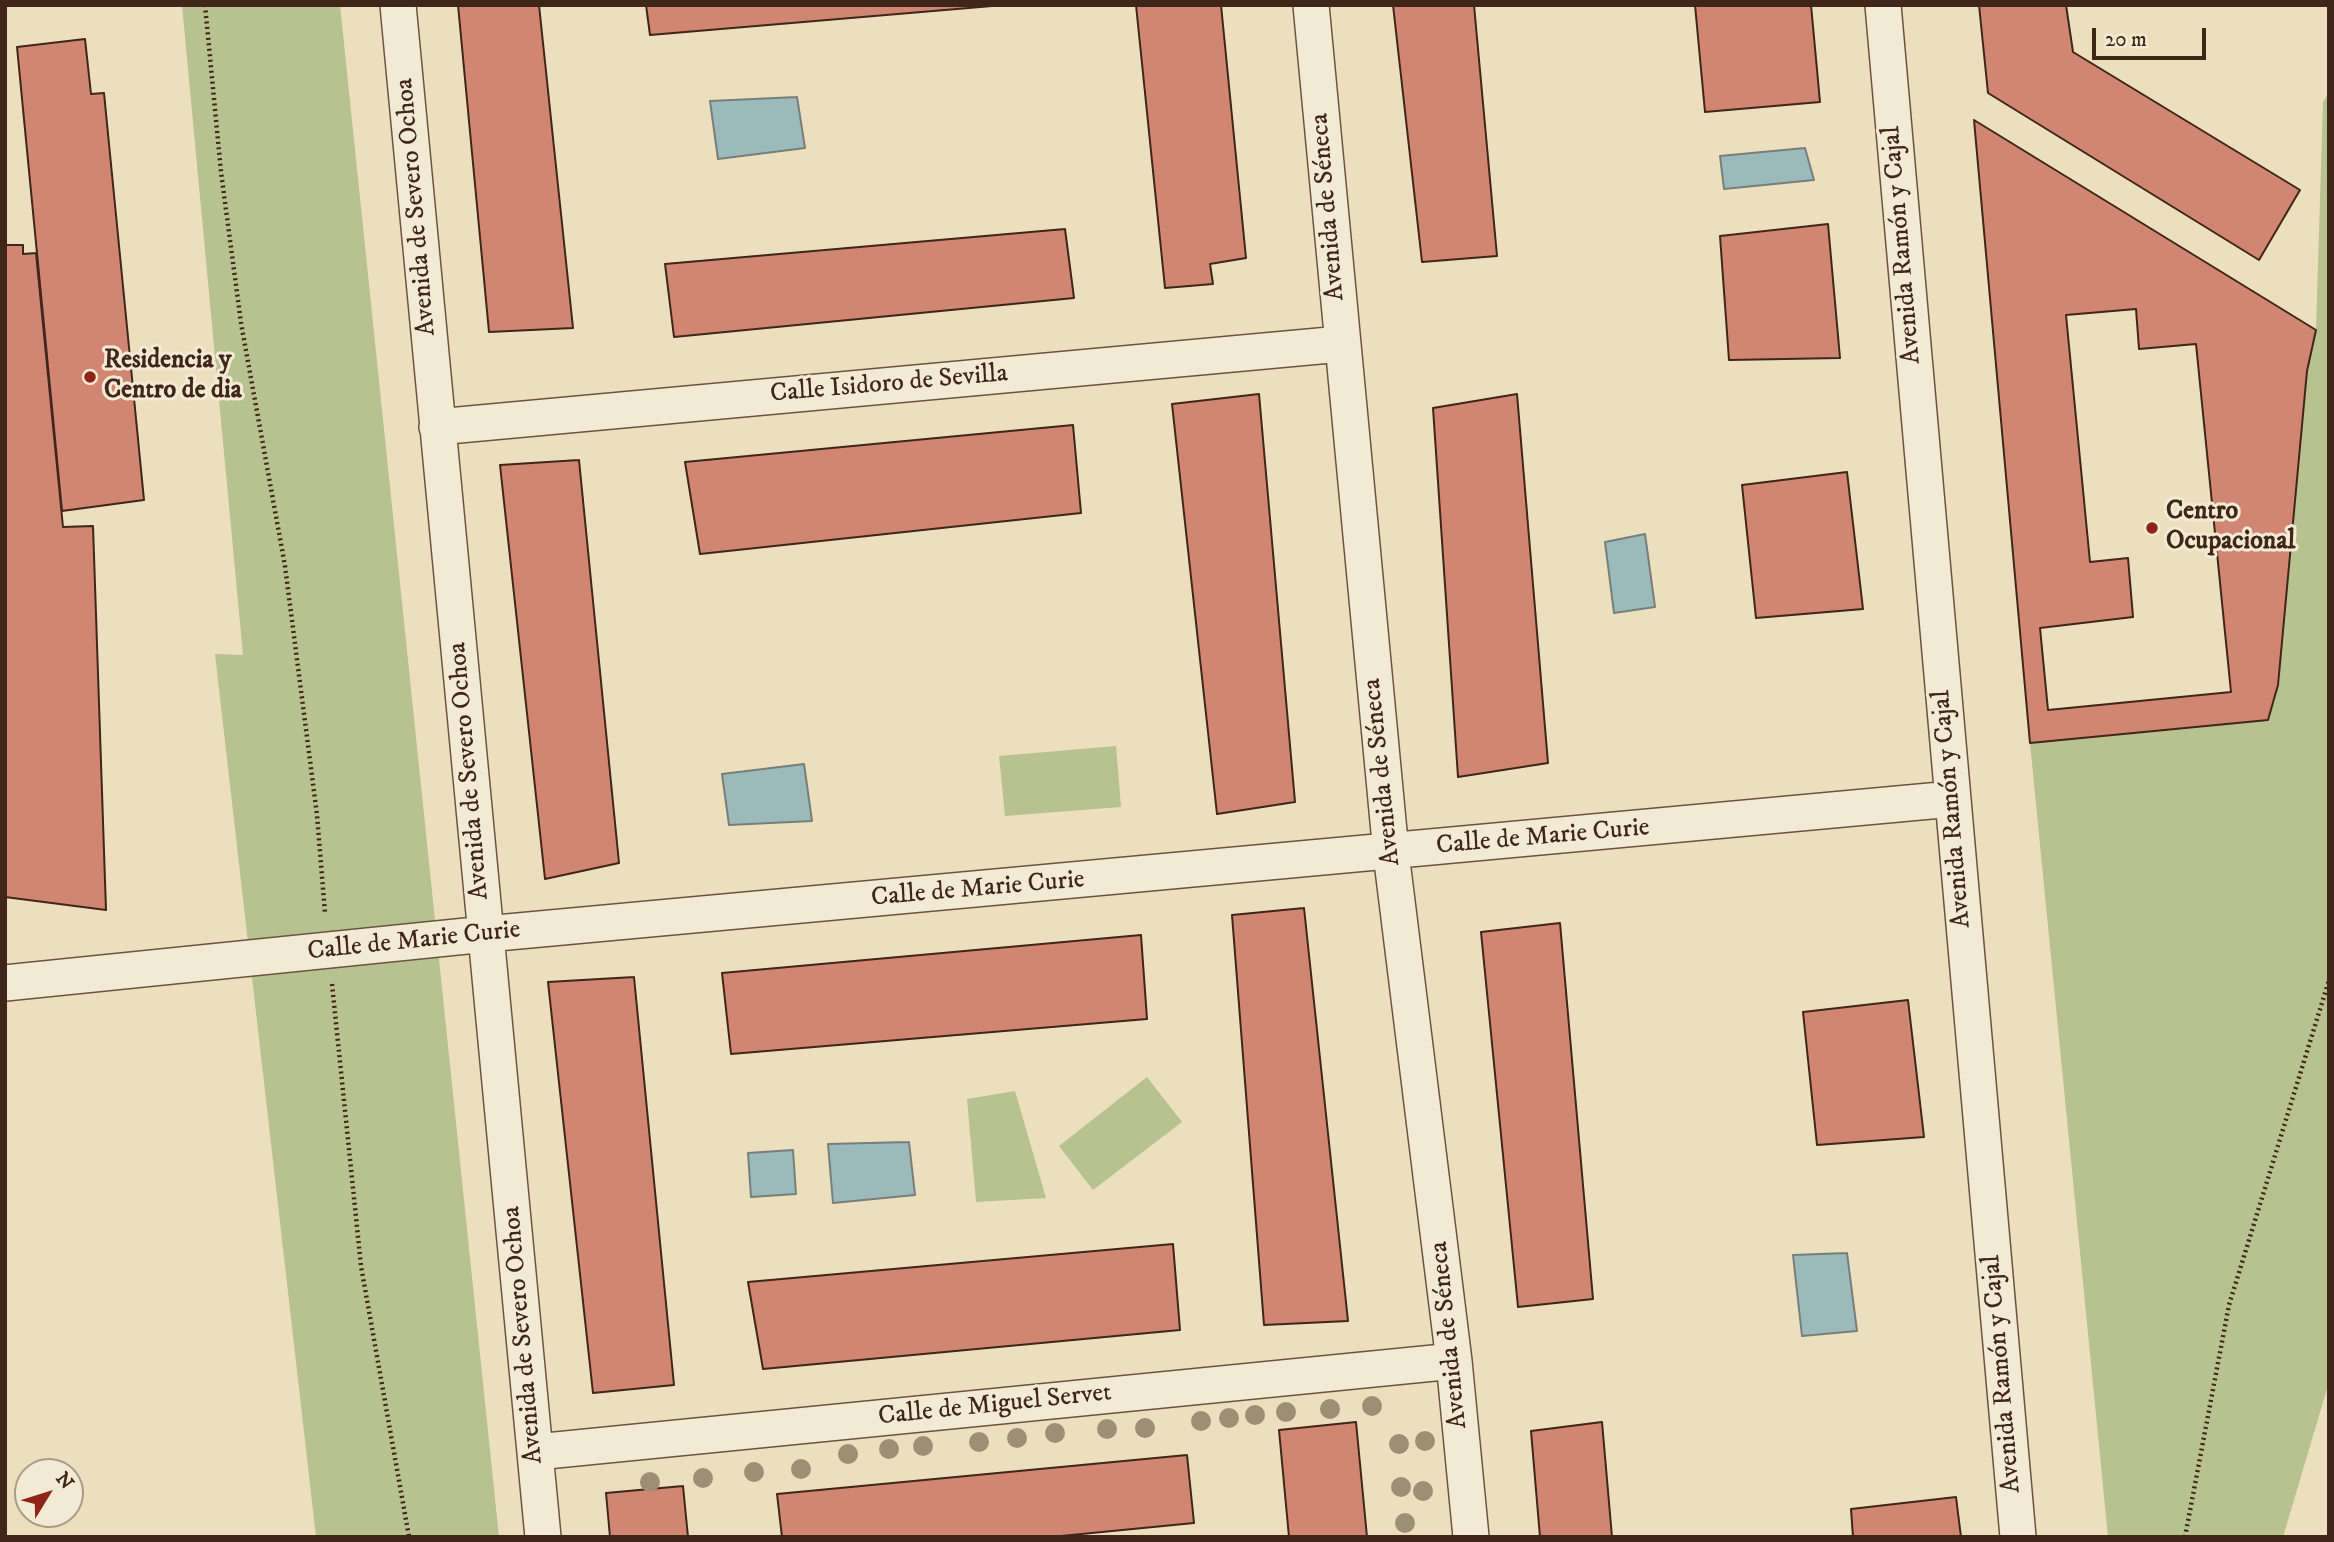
<!DOCTYPE html>
<html>
<head>
<meta charset="utf-8">
<style>
  body { margin:0 }
  #map { position:relative; width:2334px; height:1542px; overflow:hidden; background:#ecdfbd; font-family:"IM FELL DW Pica",serif }
  canvas { display:block }
  .frame { position:absolute; inset:0; border:7px solid #3f2618; pointer-events:none }
  .north { position:absolute; left:14px; top:1458px; width:70px; height:70px; box-sizing:border-box; background:#f3ead4; border:2px solid #ab9c89; border-radius:50%; rotate:52deg; font-size:19px; font-weight:700; line-height:28px; text-align:center; color:#3f2618 }
  .north::after { content:''; display:block; margin:auto; width:24px; height:32px; background:#8f2418; clip-path:polygon(50% 0,100% 100%,50% 72%,0 100%) }
  .scale { position:absolute; left:2092px; top:28px; width:114px; height:32px; box-sizing:border-box; border:4px solid #3f2618; border-top:0; padding-left:9px; font-size:21px; line-height:24px; white-space:nowrap; color:#3f2618; -webkit-text-stroke:5px #f3ead4; paint-order:stroke }
</style>
</head>
<body>
<div id="map">
<canvas width="2334" height="1542"></canvas>
<div class="frame"></div>
<div class="north">N</div>
<div class="scale">20 m</div>
</div>
<script>
const g = document.querySelector('canvas').getContext('2d');
g.lineJoin = 'round';
function fillPath(path, color) { g.fillStyle = color; g.fill(path, 'evenodd'); }
const shape = rows => new Path2D(rows.map(r => 'M' + r).join(''));
function strokePath(path, color, width, dash) { g.strokeStyle = color; g.lineWidth = width; g.lineCap = dash ? 'butt' : 'round'; g.setLineDash(dash || []); g.stroke(path); }
function label(font, color, halo, rows, align = 'center') {
  g.font = font + ' "IM FELL DW Pica",serif'; g.lineWidth = 6; g.setLineDash([]); g.textBaseline = 'middle'; g.strokeStyle = halo; g.fillStyle = color; for (const [text, x, y, turn = 0] of rows) {
    g.save(); g.translate(x, y); g.rotate((+turn || 0) * Math.PI / 180); g.textAlign = isNaN(turn) ? turn : align; if (halo) g.strokeText(text, 0, 0); g.fillText(text, 0, 0); g.restore();
  }
}
fillPath(shape([
  [182,5,340,5,499,1537,316,1537,215,654,243,655],
  [2329,93,2329,1382,2283,1537,2108,1537,2030,743,2268,720,2278,685,2307,371,2316,330,2323,102],
  [1116,746,1121,807,1005,816,999,756],
  [1147,1077,1182,1122,1093,1190,1059,1146],
  [1015,1091,1046,1198,976,1202,967,1099]
]), '#b8c190');
const water = shape([
  [797,97,805,148,718,159,710,101,797,97],
  [1805,148,1814,180,1724,189,1720,156,1805,148],
  [1645,534,1655,607,1614,613,1605,542,1645,534],
  [804,764,812,821,729,825,722,774,804,764],
  [909,1142,915,1195,833,1203,828,1144,909,1142],
  [793,1150,796,1194,751,1197,748,1153,793,1150],
  [1847,1253,1857,1331,1802,1336,1793,1255,1847,1253]
]);
fillPath(water, '#9dbabb');
strokePath(water, '#777f7a', 2);
const building = shape([
  [458,5,539,5,573,328,489,332,458,5],
  [646,5,1004,5,650,35,646,5],
  [1136,5,1221,5,1246,258,1210,264,1213,284,1165,288,1136,5],
  [1393,5,1474,5,1497,256,1422,262,1393,5],
  [1695,5,1811,5,1820,102,1705,112,1695,5],
  [1979,5,2066,5,2073,52,2300,190,2259,260,1988,93,1979,5],
  [85,39,91,94,104,93,144,500,62,511,17,47,85,39],
  [1974,120,2316,330,2307,371,2278,685,2268,720,2030,743,1974,120],
  [1828,224,1840,358,1729,360,1720,236,1828,224],
  [1065,229,1074,298,674,337,665,264,1065,229],
  [5,245,23,245,23,254,36,253,63,527,93,526,106,910,5,897,5,245],
  [2136,309,2139,349,2196,344,2231,692,2048,710,2040,628,2133,617,2128,558,2090,562,2066,315,2136,309],
  [1259,394,1295,802,1217,814,1172,404,1259,394],
  [1517,394,1548,763,1458,777,1433,408,1517,394],
  [1073,425,1081,513,700,554,685,462,1073,425],
  [579,460,619,863,545,879,500,465,579,460],
  [1847,472,1863,609,1756,618,1742,485,1847,472],
  [1304,908,1348,1321,1264,1325,1232,915,1304,908],
  [1560,923,1593,1299,1518,1307,1481,932,1560,923],
  [1141,935,1147,1019,731,1054,722,973,1141,935],
  [634,977,674,1385,593,1393,548,982,634,977],
  [1908,1000,1924,1137,1817,1145,1803,1012,1908,1000],
  [1173,1244,1180,1330,763,1369,748,1282,1173,1244],
  [1356,1422,1367,1537,1289,1537,1279,1430,1356,1422],
  [1602,1422,1612,1537,1540,1537,1531,1431,1602,1422],
  [1187,1455,1194,1523,1051,1537,782,1537,777,1494,1187,1455],
  [683,1486,688,1537,610,1537,606,1493,683,1486],
  [1956,1497,1961,1537,1853,1537,1851,1509,1956,1497]
]);
fillPath(building, '#d18573');
strokePath(building, '#3f2618', 2);
const minor = shape([
  [398,5,543,1537],
  [1311,5,1391,853,1454,1361,1471,1537],
  [1883,5,2018,1537],
  [437,427,1341,344],
  [5,983,486,934,1952,799],
  [536,1452,1454,1361]
]);
strokePath(minor, '#6a5441', 38);
strokePath(shape([
  [205,5,221,172,241,323,285,566,317,815,325,913],
  [332,984,361,1266,409,1537],
  [2185,1537,2229,1305,2329,980]
]), '#3f2618', 4.5, [2, 3.5]);
strokePath(minor, '#f3ead4', 35);
g.fillStyle = '#9d8f73';
for (const [x, y] of [
  [1372,1406],
  [1330,1409],
  [1286,1412],
  [1255,1415],
  [1229,1418],
  [1201,1421],
  [1145,1428],
  [1107,1429],
  [1055,1433],
  [1017,1438],
  [1425,1441],
  [979,1442],
  [1399,1444],
  [923,1446],
  [889,1449],
  [848,1454],
  [801,1469],
  [754,1472],
  [703,1478],
  [650,1482],
  [1401,1487],
  [1423,1491],
  [1405,1523]
]) { g.beginPath(); g.arc(x, y, 10, 0, 2 * Math.PI); g.fill(); }
for (const [x, y, r, color] of [
  [90,377,7,"#8f2418"],
  [2152,528,7,"#8f2418"]
]) { const dot = new Path2D(); dot.arc(x, y, r, 0, 2 * Math.PI); g.fillStyle = color; g.fill(dot); strokePath(dot, '#f3ead4', 2.5); }
label('26px', '#3f2618', '#f3ead4', [
  ["Avenida de Severo Ochoa",417,207,-95],
  ["Avenida de Séneca",1329,207,-95],
  ["Avenida Ramón y Cajal",1903,245,-95],
  ["Calle Isidoro de Sevilla",889,385,-5],
  ["Avenida de Severo Ochoa",470,771,-95],
  ["Avenida de Séneca",1383,772,-96],
  ["Avenida Ramón y Cajal",1953,809,-95],
  ["Calle de Marie Curie",1543,838,-5],
  ["Calle de Marie Curie",978,890,-5],
  ["Calle de Marie Curie",414,942,-6],
  ["Avenida de Severo Ochoa",524,1335,-95],
  ["Avenida de Séneca",1450,1335,-96],
  ["Avenida Ramón y Cajal",2003,1374,-95],
  ["Calle de Miguel Servet",995,1406,-6]
]);
label('bold 26px', '#3f2618', '#f3ead4', [
  ["Residencia y",104,362],
  ["Centro de dia",104,392],
  ["Centro",2166,513],
  ["Ocupacional",2166,543]
], 'left');
</script>
</body>
</html>
